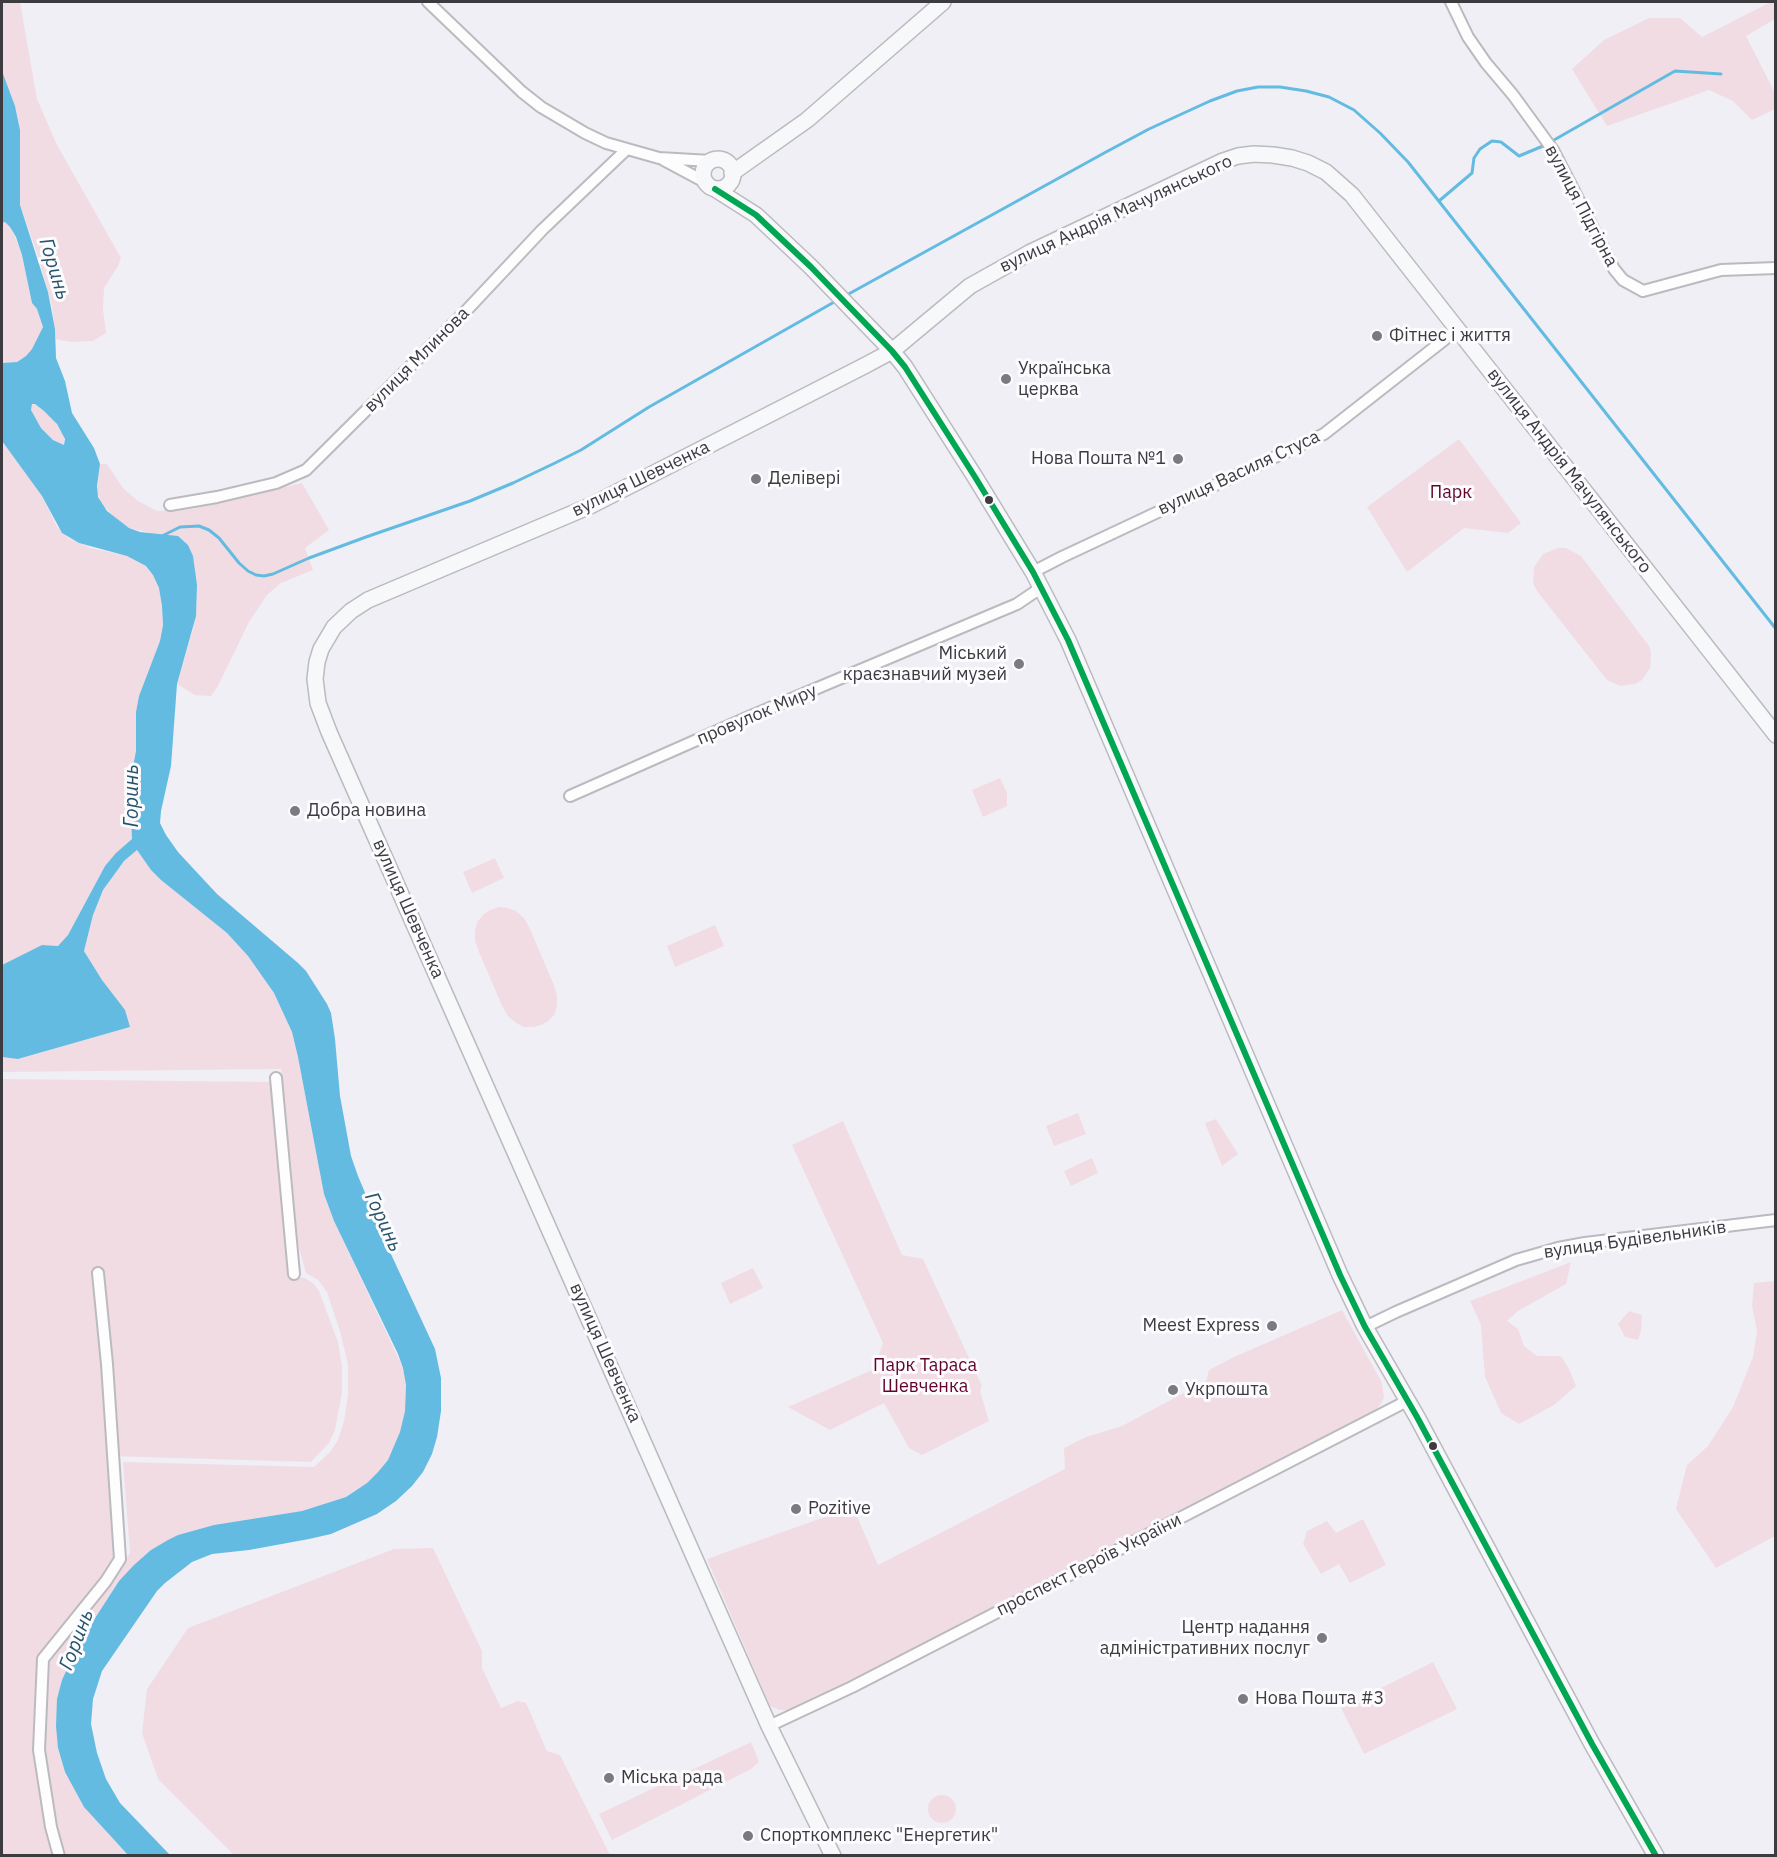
<!DOCTYPE html>
<html>
<head>
<meta charset="utf-8">
<style>
  body { margin:0 }
  #map { position:relative; width:1777px; height:1857px; overflow:hidden; background:#f0eff6; font-family:"IBM Plex Sans",sans-serif }
  canvas { display:block }
  .frame { position:absolute; inset:0; border:3px solid #3c3b40; pointer-events:none }
</style>
</head>
<body>
<div id="map">
<canvas width="1777" height="1857"></canvas>
<div class="frame"></div>
</div>
<script>
const g = document.querySelector('canvas').getContext('2d');
g.lineJoin = 'round';
function fillPath(path, color) { g.fillStyle = color; g.fill(path, 'evenodd'); }
const shape = rows => new Path2D(rows.map(r => 'M' + r).join(''));
function strokePath(path, color, width, dash) { g.strokeStyle = color; g.lineWidth = width; g.lineCap = dash ? 'butt' : 'round'; g.setLineDash(dash || []); g.stroke(path); }
function label(font, color, halo, rows, align = 'center') {
  g.font = font + ' "IBM Plex Sans",sans-serif'; g.lineWidth = 6; g.setLineDash([]); g.textBaseline = 'middle'; g.strokeStyle = halo; g.fillStyle = color; for (const [text, x, y, turn = 0] of rows) {
    g.save(); g.translate(x, y); g.rotate((+turn || 0) * Math.PI / 180); g.textAlign = isNaN(turn) ? turn : align; if (halo) g.strokeText(text, 0, 0); g.fillText(text, 0, 0); g.restore();
  }
}
fillPath(shape([
  [2,2,20,2,37,99,57,145,121,258,118,266,104,288,103,309,106,333,93,341,70,342,56,339,52,306,38,256,20,205,20,130,15,106,2,71],
  [1771,2,1775,2,1775,19,1746,36,1775,93,1775,109,1752,120,1733,101,1709,90,1607,126,1572,69,1604,40,1649,18,1680,18,1702,37],
  [5,222,10,227,15,237,22,255,32,303,37,309,43,327,32,349,26,356,17,362,7,363,2,363,2,223],
  [32,404,37,405,53,419,63,434,65,443,64,445,53,440,41,428,31,410],
  [1459,439,1521,523,1508,533,1464,528,1407,572,1367,507],
  [2,441,42,496,57,527,68,538,91,548,127,556,146,566,153,575,159,588,162,606,163,625,160,641,139,696,136,712,136,751,131,777,130,798,132,839,105,866,68,935,58,946,42,945,2,965],
  [100,464,107,464,123,488,138,501,157,511,192,509,302,483,329,530,305,548,313,570,281,583,267,595,249,622,218,686,211,696,195,695,177,684,193,629,197,601,151,533,129,528,117,520,101,503,97,492],
  [1558,548,1566,548,1581,556,1649,646,1651,653,1650,668,1642,680,1635,684,1620,686,1607,680,1537,591,1533,583,1534,567,1543,554],
  [1000,778,1007,793,1007,806,983,817,972,790],
  [137,850,151,870,161,880,227,933,248,956,274,993,292,1032,298,1057,324,1194,334,1221,403,1368,406,1385,405,1411,401,1432,388,1460,378,1472,367,1483,346,1497,302,1511,214,1525,178,1535,119,1581,79,1643,62,1680,58,1748,65,1772,84,1806,128,1855,63,1855,54,1825,44,1755,44,1712,50,1662,61,1643,114,1576,130,1553,123,1462,314,1467,330,1452,338,1440,344,1421,348,1394,348,1365,340,1331,327,1292,318,1280,306,1273,297,1241,291,1164,281,1069,2,1072,2,1057,19,1059,130,1027,84,951,93,915,103,890,114,873,124,861],
  [495,858,504,878,472,893,463,872],
  [499,907,507,908,516,911,524,918,530,929,553,983,557,995,557,1006,554,1015,548,1021,541,1025,533,1027,524,1027,516,1023,508,1016,502,1006,479,952,475,940,475,930,478,921,484,914,490,910],
  [715,925,724,946,675,967,667,946],
  [2,1079,273,1082,290,1277,305,1278,314,1284,319,1291,338,1342,342,1366,342,1393,335,1430,329,1443,311,1462,111,1456,116,1558,41,1658,36,1750,56,1855,2,1856],
  [1078,1113,1086,1134,1054,1146,1046,1126],
  [1216,1119,1238,1154,1222,1166,1205,1123],
  [843,1121,902,1255,923,1259,982,1386,980,1391,989,1421,922,1455,909,1448,884,1403,830,1430,788,1407,874,1369,883,1343,792,1145],
  [1092,1158,1098,1173,1071,1186,1064,1171],
  [1571,1262,1566,1284,1518,1311,1507,1321,1518,1329,1524,1346,1537,1356,1561,1356,1569,1369,1576,1386,1554,1405,1519,1424,1501,1413,1485,1377,1481,1325,1470,1301],
  [753,1268,763,1288,730,1304,721,1283],
  [1775,1281,1775,1536,1716,1568,1676,1509,1687,1465,1708,1446,1733,1407,1753,1357,1757,1331,1752,1306,1754,1283],
  [1342,1310,1382,1383,1384,1398,1376,1411,793,1710,780,1710,770,1706,707,1559,853,1507,878,1565,1065,1469,1064,1448,1086,1437,1122,1426,1206,1381,1209,1370,1234,1357],
  [1629,1311,1642,1315,1641,1330,1638,1340,1625,1337,1618,1324],
  [1363,1519,1386,1565,1350,1583,1339,1564,1321,1574,1303,1544,1307,1531,1327,1521,1336,1533],
  [433,1548,482,1651,482,1668,501,1708,518,1701,526,1703,547,1751,560,1755,610,1855,234,1855,158,1779,142,1733,147,1689,188,1628,394,1549],
  [1433,1662,1457,1709,1364,1754,1341,1708],
  [751,1742,759,1762,751,1769,612,1840,599,1814],
  '928 1809a14 14 0 1 1 28 0a14 14 0 1 1-28 0Z'
]), '#f2dce3');
fillPath(shape([
  [2,71,15,106,20,130,20,205,48,292,55,329,56,358,65,381,72,413,94,448,100,464,97,486,98,497,107,511,129,528,140,532,178,536,188,545,193,556,197,585,196,616,177,684,171,766,161,811,160,823,166,835,178,852,217,894,298,963,306,971,327,1004,331,1013,335,1039,340,1096,351,1156,358,1176,390,1252,435,1349,441,1378,441,1411,437,1437,432,1454,423,1472,412,1486,396,1501,377,1514,331,1534,309,1539,249,1550,212,1554,192,1562,165,1583,157,1591,102,1671,93,1699,91,1724,97,1753,106,1779,120,1803,170,1855,128,1855,84,1807,65,1772,58,1748,56,1726,57,1699,62,1680,79,1643,119,1581,134,1565,151,1550,168,1540,178,1535,214,1525,302,1511,346,1497,367,1483,378,1472,388,1460,400,1432,405,1411,406,1385,403,1368,398,1354,334,1221,324,1194,298,1057,292,1032,274,993,248,956,227,933,161,880,151,870,137,850,124,861,103,890,93,915,84,951,102,980,125,1010,130,1027,18,1059,2,1057,2,965,42,945,58,946,68,935,105,866,116,853,132,839,130,798,131,777,136,751,136,712,139,696,160,641,163,625,162,606,159,588,153,575,146,566,127,556,79,543,62,533,42,496,2,441,2,363,17,362,26,356,32,349,43,327,37,309,32,303,22,255,16,237,10,227,5,222,2,223],
  [32,404,35,404,44,411,57,424,65,439,64,445,53,440,41,428,31,410]
]), '#63bbe1');
strokePath(shape([
  [1554,140,1675,71,1721,74],
  [1439,201,1472,173,1474,158,1480,149,1492,141,1501,142,1519,156,1543,146],
  [845,296,1106,152,1149,129,1210,101,1237,91,1258,87,1280,87,1306,91,1329,97,1354,110,1380,133,1408,162,1776,629],
  [162,536,180,527,199,526,209,530,219,538,239,563,248,571,256,575,264,576,273,574,309,558,366,537,470,501,513,483,555,463,581,450,649,407,836,301]
]), '#63bbe1', 3);
const street = shape([
  [428,2,522,92,541,107,585,133,606,143,659,158,711,161],
  [1451,2,1468,37,1486,63,1513,95,1553,150,1614,269,1623,280,1643,291,1721,270,1776,268],
  [662,159,705,182],
  [170,505,217,497,276,483,306,470,465,312,542,230,627,149],
  [1033,572,1062,557,1324,434,1458,329],
  [570,796,751,716,1017,604,1042,587],
  [276,1078,294,1274],
  [1365,1327,1396,1312,1516,1260,1558,1248,1585,1243,1776,1220],
  [769,1726,852,1687,1407,1401],
  [59,1856,51,1827,39,1750,43,1659,106,1581,120,1559,107,1364,98,1273]
]);
const secondary = shape([
  '703 174a15 15 0 1 1 30 0a15 15 0 1 1-30 0Z',
  [732,173,807,120,943,2],
  [715,189,756,215,811,267,892,351,905,367,975,477,1033,572,1068,640,1340,1275,1365,1327,1417,1417,1592,1744,1656,1856],
  [833,1856,769,1726,329,732,318,703,315,679,317,662,321,649,334,627,351,611,368,600,590,506,866,365,892,351,970,286,1029,253,1223,161,1238,156,1254,154,1273,155,1292,158,1308,163,1326,172,1352,195,1776,735]
]);
strokePath(street, '#bbbabf', 14);
strokePath(secondary, '#bbbabf', 18);
strokePath(street, '#fdfdfe', 10);
strokePath(secondary, '#f7f8f9', 15);
strokePath(shape([
  [715,189,756,215,811,267,892,351,905,367,975,477,1033,572,1068,640,1340,1275,1365,1327,1417,1417,1592,1744,1656,1856]
]), '#00a651', 6);
for (const [x, y, r, color] of [
  [1377,336,6,"#7b7a80"],
  [1006,379,6,"#7b7a80"],
  [1178,459,6,"#7b7a80"],
  [756,479,6,"#7b7a80"],
  [989,500,5,"#3c3b40"],
  [1019,664,6,"#7b7a80"],
  [295,811,6,"#7b7a80"],
  [1272,1326,6,"#7b7a80"],
  [1173,1390,6,"#7b7a80"],
  [1433,1446,5,"#3c3b40"],
  [796,1509,6,"#7b7a80"],
  [1322,1638,6,"#7b7a80"],
  [1243,1699,6,"#7b7a80"],
  [609,1778,6,"#7b7a80"],
  [748,1836,6,"#7b7a80"]
]) { const dot = new Path2D(); dot.arc(x, y, r, 0, 2 * Math.PI); g.fillStyle = color; g.fill(dot); strokePath(dot, '#fcfbfe', 2); }
label('18px', '#3c3b40', '#fcfbfe', [
  ["вулиця Підгірна",1581,206,62],
  ["вулиця Андрія Мачулянського",1116,214,-25],
  ["вулиця Млинова",417,360,-45],
  ["вулиця Андрія Мачулянського",1569,471,52],
  ["вулиця Василя Стуса",1239,473,-25],
  ["вулиця Шевченка",641,479,-26],
  ["провулок Миру",757,715,-23],
  ["вулиця Шевченка",408,909,66],
  ["вулиця Будівельників",1635,1240,-8],
  ["вулиця Шевченка",605,1353,66],
  ["проспект Героїв України",1089,1565,-27]
]);
label('18px', '#3c3b40', '#fcfbfe', [
  ["Фітнес і життя",1389,336],
  ["Українська",1018,369],
  ["церква",1018,390],
  ["Нова Пошта №1",1166,459,"right"],
  ["Делівері",768,479],
  ["Міський",1007,654,"right"],
  ["краєзнавчий музей",1007,675,"right"],
  ["Добра новина",307,811],
  ["Meest Express",1260,1326,"right"],
  ["Укрпошта",1185,1390],
  ["Pozitive",808,1509],
  ["Центр надання",1310,1628,"right"],
  ["адміністративних послуг",1310,1649,"right"],
  ["Нова Пошта #3",1255,1699],
  ["Міська рада",621,1778],
  ["Спорткомплекс \"Енергетик\"",760,1836]
], 'left');
label('18px', '#62032b', '#fcfbfe', [
  ["Парк",1451,493],
  ["Парк Тараса",925,1366],
  ["Шевченка",925,1387]
]);
label('italic 20px', '#25546a', '#fcfbfe', [
  ["Горинь",54,269,73],
  ["Горинь",132,796,-90],
  ["Горинь",383,1222,65],
  ["Горинь",77,1640,-69]
]);
</script>
</body>
</html>
